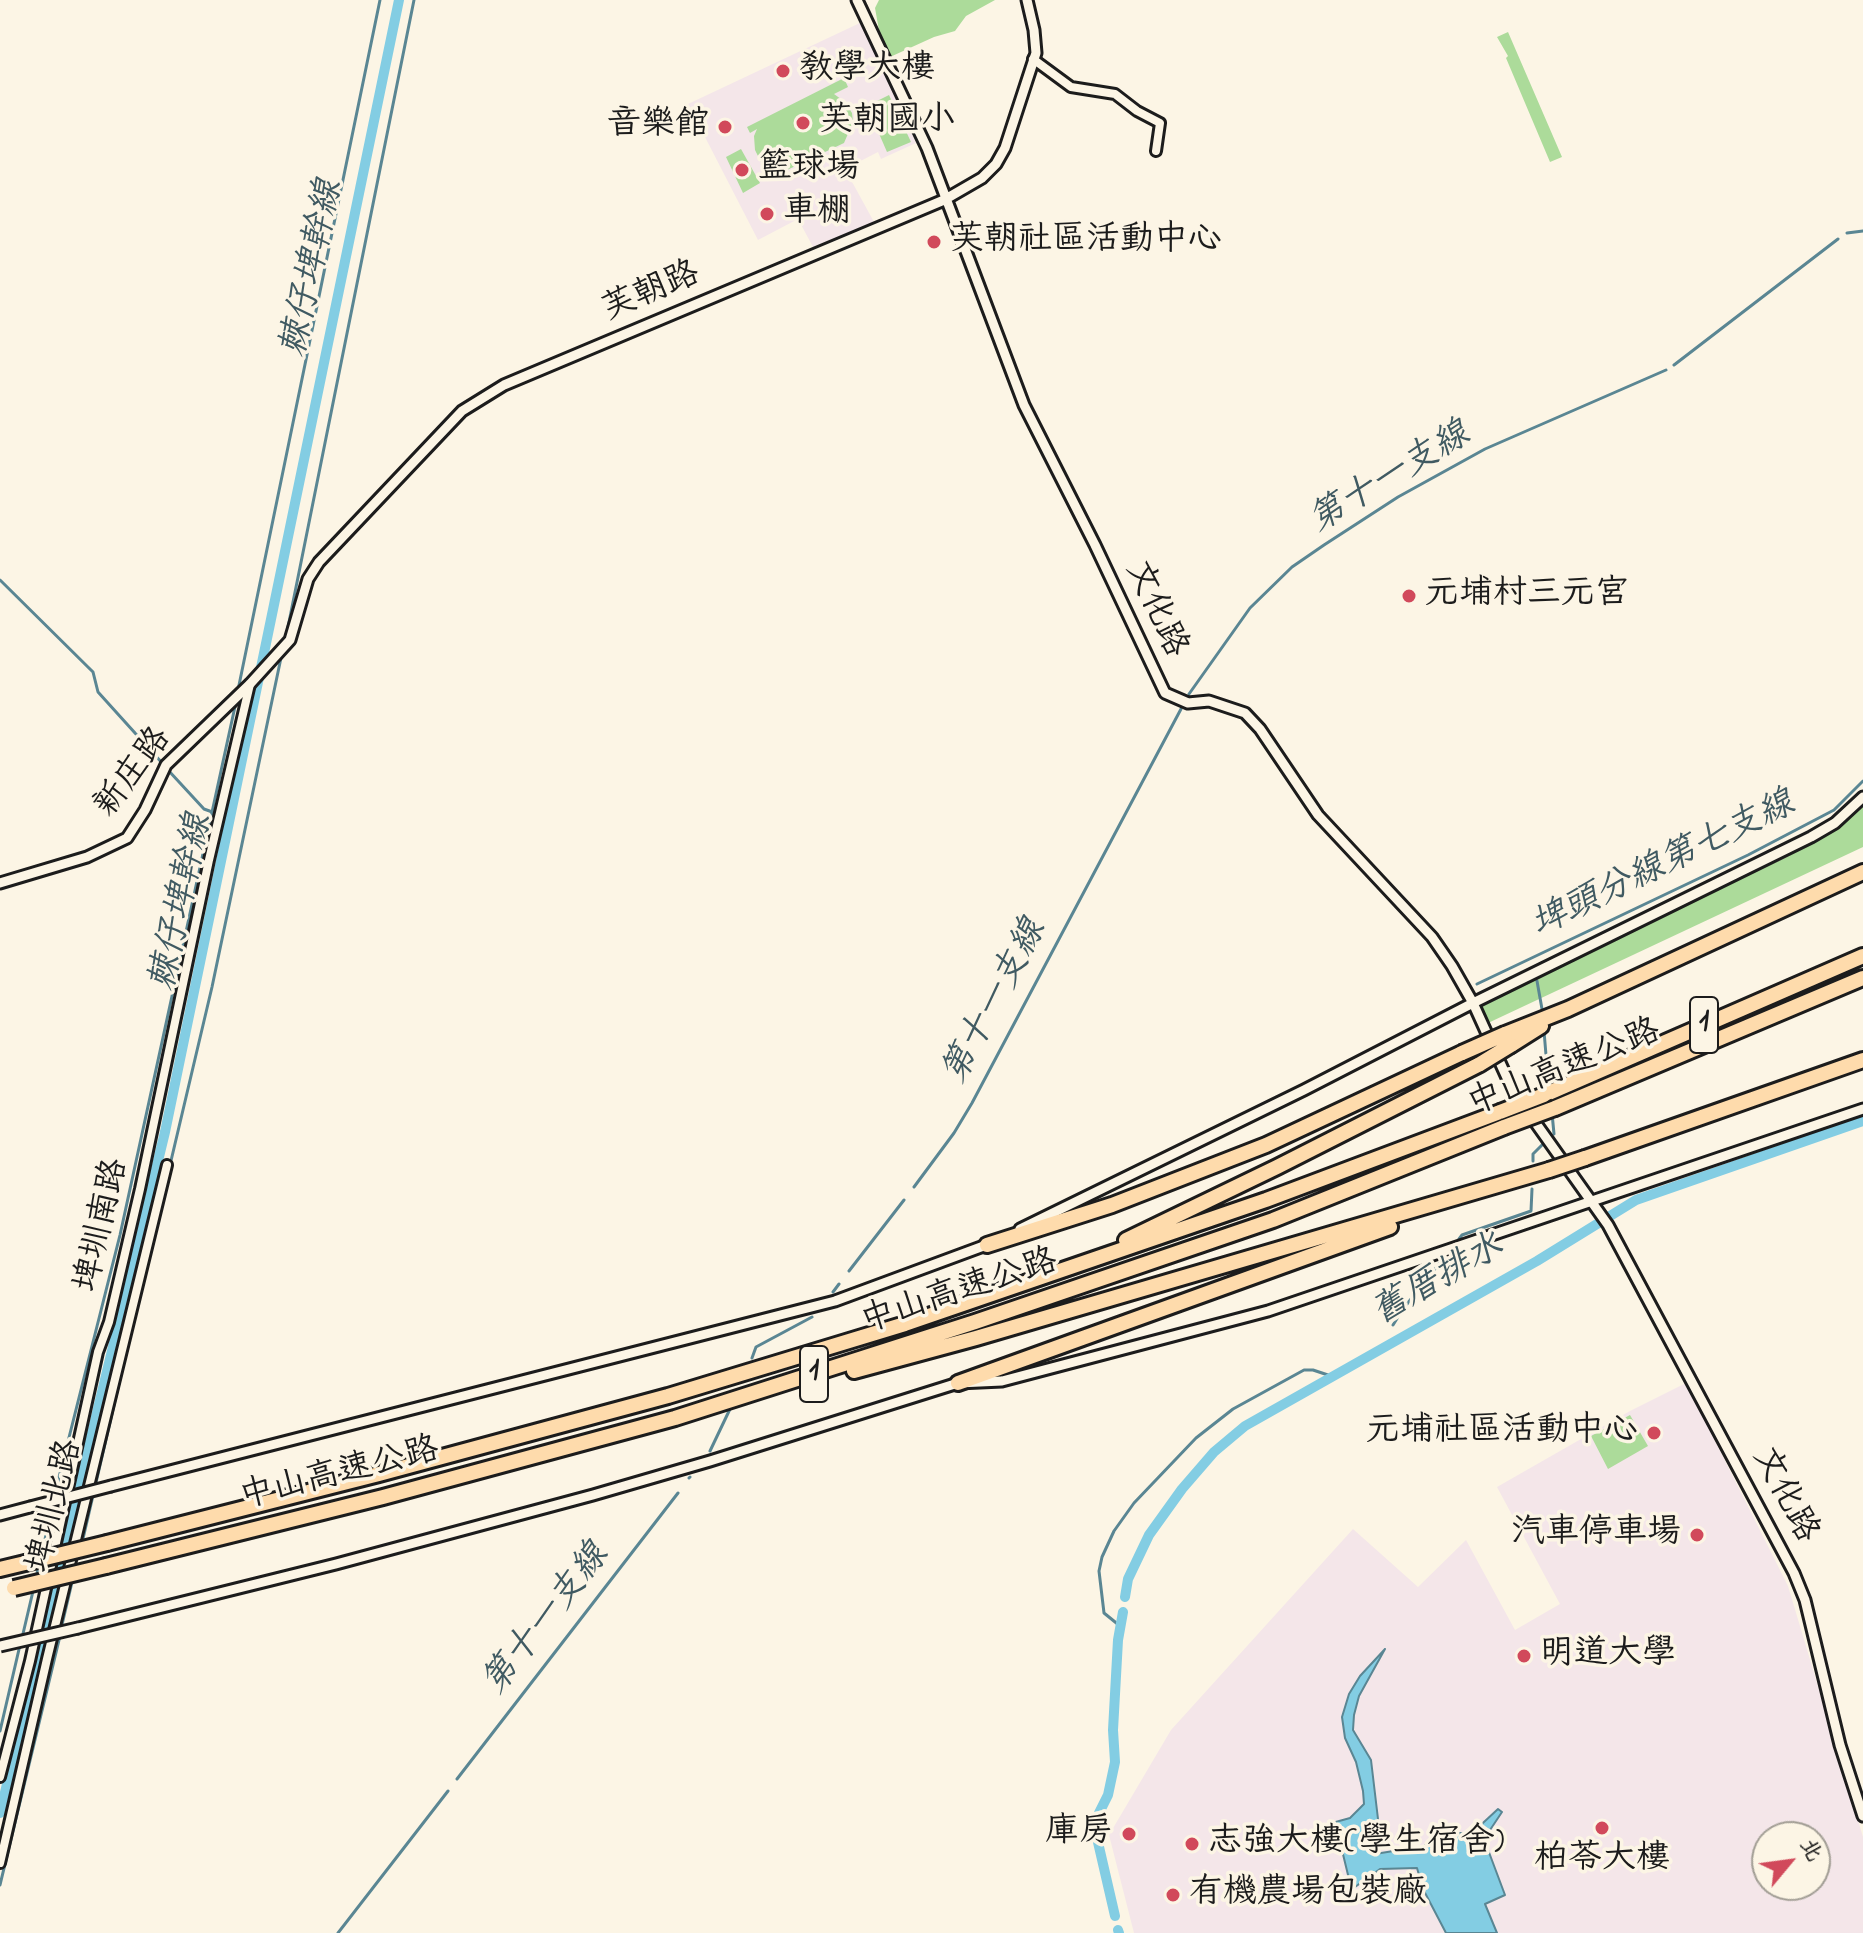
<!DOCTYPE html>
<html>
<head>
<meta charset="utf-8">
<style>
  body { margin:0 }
  #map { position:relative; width:1863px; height:1933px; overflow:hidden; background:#fcf5e5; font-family:"Indie Flower","LXGW WenKai TC",sans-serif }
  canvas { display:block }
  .north { position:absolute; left:1751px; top:1821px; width:80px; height:80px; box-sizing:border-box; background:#fcf5e5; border:2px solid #a29e95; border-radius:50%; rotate:61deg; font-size:22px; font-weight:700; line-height:32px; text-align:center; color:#1c1c1c }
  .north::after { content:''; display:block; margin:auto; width:28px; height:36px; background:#d1495b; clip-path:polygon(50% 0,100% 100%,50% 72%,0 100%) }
</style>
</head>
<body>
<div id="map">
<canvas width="1863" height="1933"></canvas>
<div class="north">北</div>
</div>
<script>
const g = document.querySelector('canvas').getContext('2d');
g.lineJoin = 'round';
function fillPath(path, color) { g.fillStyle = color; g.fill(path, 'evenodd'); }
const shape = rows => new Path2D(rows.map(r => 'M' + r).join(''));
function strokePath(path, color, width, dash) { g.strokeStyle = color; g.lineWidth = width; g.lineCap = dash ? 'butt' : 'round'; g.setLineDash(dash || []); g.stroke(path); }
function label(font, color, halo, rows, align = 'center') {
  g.font = font + ' "Indie Flower","LXGW WenKai TC",sans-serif'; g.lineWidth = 7; g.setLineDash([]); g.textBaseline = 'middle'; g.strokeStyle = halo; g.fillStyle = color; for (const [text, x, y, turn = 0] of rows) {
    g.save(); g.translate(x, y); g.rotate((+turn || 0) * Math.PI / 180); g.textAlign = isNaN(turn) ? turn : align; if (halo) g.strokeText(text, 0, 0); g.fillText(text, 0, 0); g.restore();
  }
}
fillPath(shape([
  [862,22,916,143,881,159,878,152,845,169,874,222,813,247,798,219,758,240,688,104],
  [1686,1383,1788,1586,1863,1837,1863,1933,1134,1933,1109,1835,1171,1730,1353,1529,1418,1587,1466,1540,1515,1630,1560,1604,1497,1487,1630,1411],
  [1767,1837,1815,1837,1815,1885,1767,1885]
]), '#f4e6e9');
fillPath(shape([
  [879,0,995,0,966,16,955,31,934,37,890,57,880,36,875,8],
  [1508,32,1562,157,1550,162,1506,58,1508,56,1497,37],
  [844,78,848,87,834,94,845,102,852,113,853,122,844,143,785,171,778,172,762,164,755,150,754,136,757,129,750,133,747,127],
  [889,95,911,142,887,152,867,106],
  [741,149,760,183,743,193,726,157],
  [1863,805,1863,847,1488,1023,1479,1006,1657,917,1787,857,1826,834],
  [1630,1415,1648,1446,1608,1469,1591,1436]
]), '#acdb9a');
const water = shape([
  [1385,1649,1359,1696,1354,1715,1353,1730,1371,1760,1378,1819,1360,1844,1375,1854,1424,1846,1448,1832,1471,1834,1498,1809,1502,1812,1490,1830,1487,1847,1505,1895,1485,1904,1497,1933,1446,1933,1423,1889,1417,1868,1380,1869,1355,1887,1349,1879,1341,1846,1328,1841,1325,1834,1332,1823,1350,1818,1364,1804,1363,1791,1356,1762,1345,1738,1342,1717,1349,1694,1360,1676,1385,1649]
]);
fillPath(water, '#83cde3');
strokePath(water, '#5a8693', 2);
strokePath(shape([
  [1847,233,1863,231],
  [1674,365,1838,239],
  [0,580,93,672,98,692,163,764],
  [285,642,414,0],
  [238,690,380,0],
  [1189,694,1250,608,1292,567,1324,545,1398,497,1485,449,1666,370],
  [168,770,204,809,215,813],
  [1537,981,1542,1009],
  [1477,984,1748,855,1834,810,1863,781],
  [1544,1031,1548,1079],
  [1552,1113,1554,1134],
  [1533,1161,1533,1154,1542,1145],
  [170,1165,212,987,282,653],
  [914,1187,954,1133,972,1103,1181,709],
  [1459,1239,1462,1235,1531,1211,1532,1189],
  [849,1271,904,1200],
  [833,1292,839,1284],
  [1393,1325,1403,1309,1443,1259],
  [1376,1354,1381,1347],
  [752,1358,756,1347,812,1317],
  [710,1451,730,1409],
  [689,1478,690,1477],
  [54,1497,120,1235,236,702],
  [82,1543,140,1293],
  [42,1552,53,1505],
  [36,1579,39,1563],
  [1120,1626,1104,1613,1099,1571,1102,1557,1114,1531,1134,1503,1196,1438,1233,1409,1304,1370,1313,1370,1334,1377],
  [61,1629,73,1578],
  [22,1638,34,1587],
  [0,1731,20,1645],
  [457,1779,678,1493],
  [0,1885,60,1636],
  [338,1933,448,1791]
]), '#5a8693', 3);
strokePath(shape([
  [1125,1597,1128,1579,1149,1535,1182,1489,1214,1452,1245,1426,1537,1261,1636,1200,1863,1121],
  [0,1813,165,1132,399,0],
  [1115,1916,1097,1838,1097,1817,1108,1795,1115,1762,1113,1730,1118,1640,1123,1612],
  [1118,1930,1119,1933]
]), '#83cde3', 10);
const minor = shape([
  [1033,59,1071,87,1115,94,1137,111,1160,123,1156,151],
  [0,1777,30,1661,98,1352,109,1322,140,1189,209,860,250,684],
  [0,1863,47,1659,167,1165]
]);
const tertiary = shape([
  [857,0,927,148,1024,405,1095,545,1165,693,1188,703,1209,701,1245,713,1260,729,1318,815,1432,937,1452,966,1473,1003,1513,1091,1608,1225,1794,1573,1805,1600,1840,1745,1863,1816],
  [0,883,87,857,127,838,145,810,166,765,250,684,290,640,308,579,319,562,462,411,504,385,944,200,982,178,996,164,1005,148,1036,53,1034,30,1027,0],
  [1020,1229,1304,1090,1473,1003,1811,837,1835,823,1863,797],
  [111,1486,835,1301,989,1244],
  [0,1515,30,1507],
  [78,1628,336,1564,593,1495,710,1461,958,1383,1002,1381,1268,1311,1863,1109]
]);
const motorway = shape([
  [1505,1034,1568,1009,1863,872],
  [1511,1045,1541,1026],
  [1544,1095,1863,956],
  [1555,1108,1863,978],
  [1585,1158,1863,1060],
  [1126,1240,1277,1167,1480,1064],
  [987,1245,1112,1205,1266,1145,1462,1053],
  [854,1371,976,1338,1549,1170],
  [958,1383,1390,1227],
  [107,1543,379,1474,668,1396,905,1324,1266,1200,1500,1112],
  [106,1566,383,1497,675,1418,975,1322,1273,1220,1504,1127],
  [0,1569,25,1563]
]);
strokePath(minor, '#1c1c1c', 14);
strokePath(tertiary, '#1c1c1c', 15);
strokePath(motorway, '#1c1c1c', 20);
strokePath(minor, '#fcf5e5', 8);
strokePath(tertiary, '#fcf5e5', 9);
strokePath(motorway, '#fedbac', 14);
const tertiaryBridge = shape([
  [30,1507,111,1486],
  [0,1646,78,1628]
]);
const motorwayBridge = shape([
  [1462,1053,1505,1034],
  [1480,1064,1511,1045],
  [1500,1112,1544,1095],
  [1504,1127,1555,1108],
  [1549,1170,1585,1158],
  [25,1563,107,1543],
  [14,1588,106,1566]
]);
strokePath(tertiaryBridge, '#1c1c1c', 15, []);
strokePath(motorwayBridge, '#1c1c1c', 20, []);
strokePath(tertiaryBridge, '#fcf5e5', 9);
strokePath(motorwayBridge, '#fedbac', 14);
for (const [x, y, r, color] of [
  [783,71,8,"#d1495b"],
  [803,123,8,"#d1495b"],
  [725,127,8,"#d1495b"],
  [742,170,8,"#d1495b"],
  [767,214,8,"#d1495b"],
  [934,242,8,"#d1495b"],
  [1409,596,8,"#d1495b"],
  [1654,1433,8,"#d1495b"],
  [1697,1535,8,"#d1495b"],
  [1524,1656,8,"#d1495b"],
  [1602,1828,8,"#d1495b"],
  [1129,1834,8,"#d1495b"],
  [1192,1844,8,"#d1495b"],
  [1173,1895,8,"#d1495b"]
]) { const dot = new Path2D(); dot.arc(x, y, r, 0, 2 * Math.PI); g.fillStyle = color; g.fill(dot); strokePath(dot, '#fcf5e5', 3); }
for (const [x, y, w] of [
  [1704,1025,28],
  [814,1374,28]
]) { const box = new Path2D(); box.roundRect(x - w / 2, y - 28, w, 56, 6); g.fillStyle = '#fcf5e5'; g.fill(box); strokePath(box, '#1c1c1c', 2); }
label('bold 32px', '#1c1c1c', null, [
  ["1",1704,1025],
  ["1",814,1374]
]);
label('34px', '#1c1c1c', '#fcf5e5', [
  ["教學大樓",799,71],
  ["芙朝國小",819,123],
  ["音樂館",709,127,"right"],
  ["籃球場",758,170],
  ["車棚",783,214],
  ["芙朝社區活動中心",950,242],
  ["元埔村三元宮",1425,596],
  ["元埔社區活動中心",1638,1433,"right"],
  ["汽車停車場",1681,1535,"right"],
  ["明道大學",1540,1656],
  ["庫房",1113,1834,"right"],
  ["志強大樓(學生宿舍)",1208,1844],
  ["柏苓大樓",1602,1861,"center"],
  ["有機農場包裝廠",1189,1895]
], 'left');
label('34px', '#1c1c1c', '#fcf5e5', [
  ["芙朝路",652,294,-23],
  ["文化路",1154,610,65],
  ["新庄路",135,774,-53],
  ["中山高速公路",1565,1070,-22],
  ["埤圳南路",104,1226,-77],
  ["中山高速公路",960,1294,-18],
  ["中山高速公路",340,1476,-14],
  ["文化路",1783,1496,62],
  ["埤圳北路",57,1507,-76]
]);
label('italic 36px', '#405a62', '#fcf5e5', [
  ["棘仔埤幹線",315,269,-78],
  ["第十一支線",1391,480,-31],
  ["埤頭分線第七支線",1664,867,-26],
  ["棘仔埤幹線",184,903,-78],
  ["第十一支線",997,1003,-62],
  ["舊厝排水",1439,1282,-30],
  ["第十一支線",548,1621,-52]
]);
</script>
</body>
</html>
